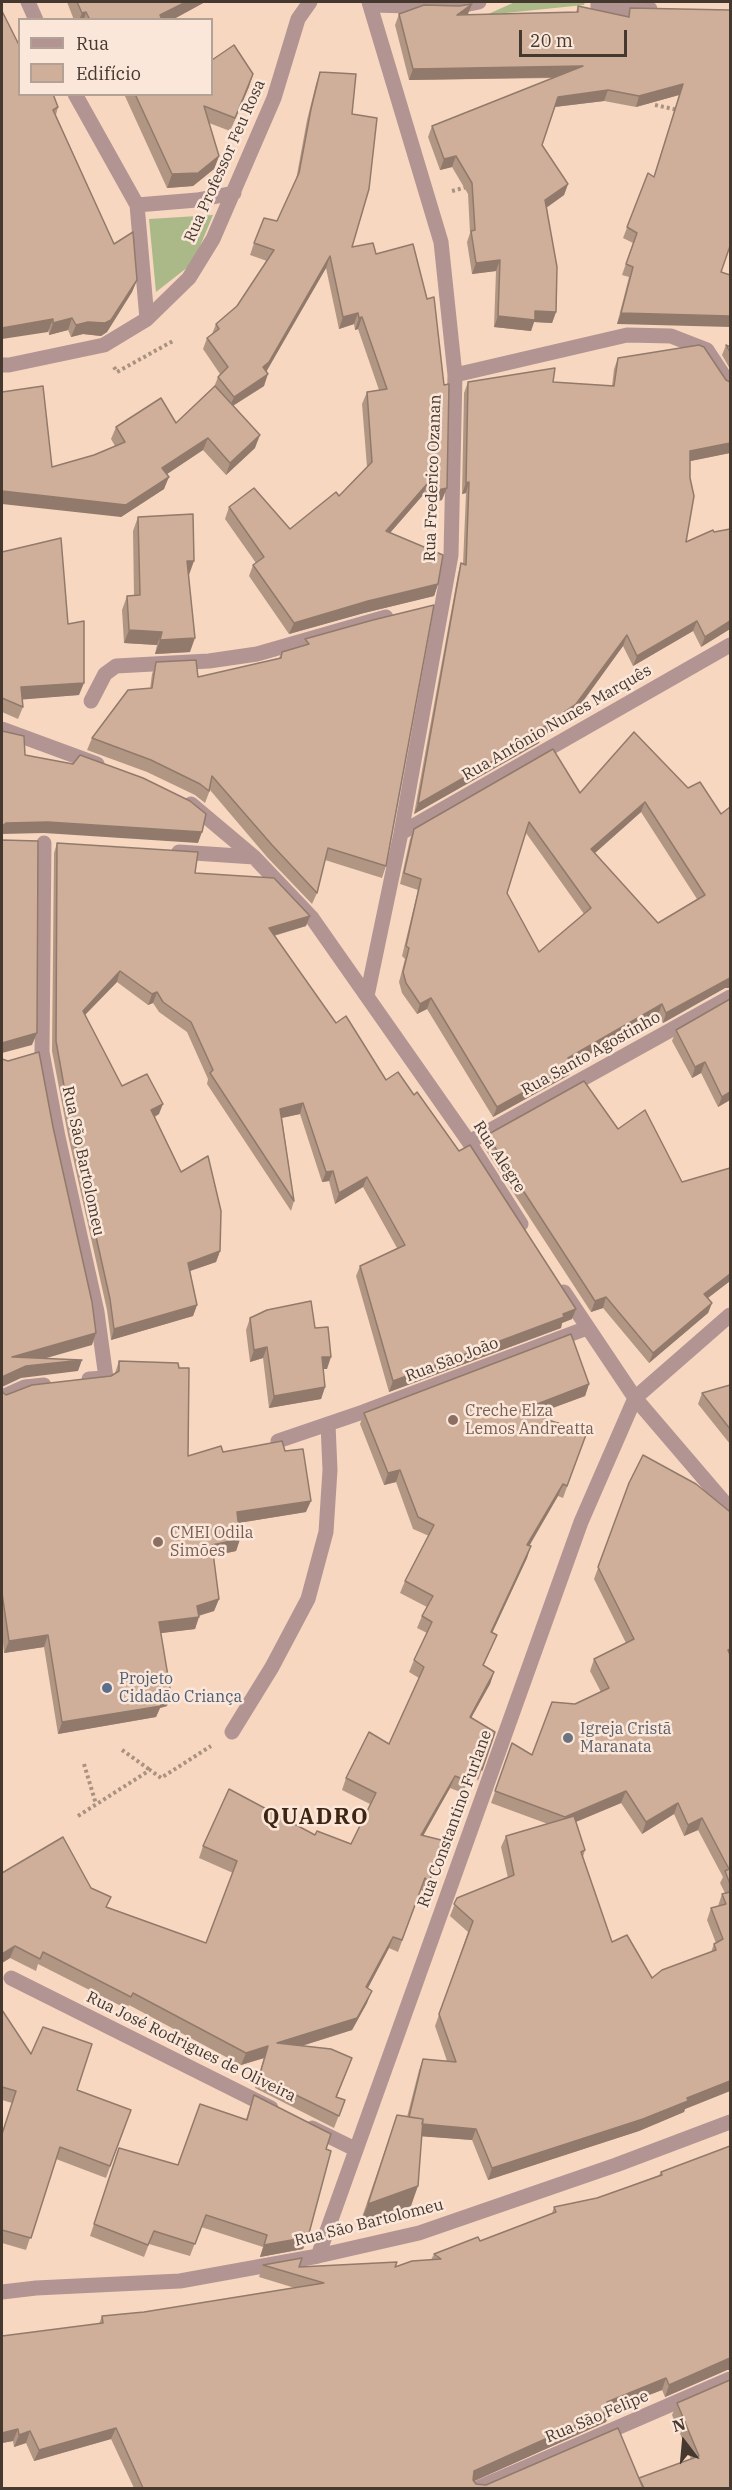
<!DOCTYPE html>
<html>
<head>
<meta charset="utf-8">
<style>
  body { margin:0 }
  #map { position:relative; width:732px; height:2490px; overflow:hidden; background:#f8d7c0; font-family:"IBM Plex Serif",serif }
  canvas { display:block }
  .frame { position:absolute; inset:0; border:3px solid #45382f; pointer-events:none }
  .legend { position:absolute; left:18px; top:18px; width:195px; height:78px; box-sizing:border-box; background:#fbe7d9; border:2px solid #b2a195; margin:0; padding:8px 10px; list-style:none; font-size:18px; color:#45382f }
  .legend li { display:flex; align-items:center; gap:12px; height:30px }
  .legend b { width:30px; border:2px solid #b2a195 }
  .north { position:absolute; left:654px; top:2412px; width:60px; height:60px; -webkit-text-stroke:4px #fbe7d9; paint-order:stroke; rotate:344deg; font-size:16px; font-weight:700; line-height:24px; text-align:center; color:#45382f }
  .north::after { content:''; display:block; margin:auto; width:21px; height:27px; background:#45382f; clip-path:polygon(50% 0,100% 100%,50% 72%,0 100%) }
  .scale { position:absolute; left:519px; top:30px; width:108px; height:27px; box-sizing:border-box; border:3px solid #45382f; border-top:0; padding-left:8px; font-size:18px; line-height:21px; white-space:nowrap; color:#45382f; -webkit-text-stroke:4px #fbe7d9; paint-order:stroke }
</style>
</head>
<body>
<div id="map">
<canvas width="732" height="2490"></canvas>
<div class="frame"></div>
<ul class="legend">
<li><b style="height:8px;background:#b29593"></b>Rua</li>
<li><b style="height:16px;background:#cfaf99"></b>Edifício</li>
</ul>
<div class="north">N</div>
<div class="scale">20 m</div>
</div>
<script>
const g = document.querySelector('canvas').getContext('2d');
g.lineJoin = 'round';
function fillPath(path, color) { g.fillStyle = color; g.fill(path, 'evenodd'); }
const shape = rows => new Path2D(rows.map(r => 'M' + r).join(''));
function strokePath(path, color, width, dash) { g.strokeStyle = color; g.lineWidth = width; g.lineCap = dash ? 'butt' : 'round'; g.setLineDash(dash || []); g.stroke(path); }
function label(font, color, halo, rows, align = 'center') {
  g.font = font + ' "IBM Plex Serif",serif'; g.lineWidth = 5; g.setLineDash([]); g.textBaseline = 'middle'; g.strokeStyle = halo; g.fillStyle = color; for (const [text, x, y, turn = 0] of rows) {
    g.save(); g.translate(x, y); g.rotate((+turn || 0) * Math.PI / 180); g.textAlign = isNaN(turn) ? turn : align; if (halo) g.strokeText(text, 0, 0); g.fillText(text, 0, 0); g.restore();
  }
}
fillPath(shape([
  [515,2,585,2,584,5,486,15],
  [213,215,193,263,156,292,149,219]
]), '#abb988');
strokePath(shape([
  [655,105,678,110],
  [452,191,467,187],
  [114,367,117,372,173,341],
  [122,1750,150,1770],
  [84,1764,96,1804],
  [78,1816,150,1770,161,1778,211,1746]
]), '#aa9281', 4, [3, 3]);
strokePath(shape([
  [91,701,105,674,116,666,209,661,257,654,386,617]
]), '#b29593', 15);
strokePath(shape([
  [28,2,36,20],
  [598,2,598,8,650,9],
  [370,5,455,7,479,2],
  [75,94,137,205,197,200,234,193],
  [137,205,147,319],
  [2,365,9,365,104,345,147,319,189,278,213,239,274,98,298,19,310,2],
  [455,375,627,335,671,336,707,350,730,385],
  [2,729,97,764],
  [191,804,254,857,312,918,469,1142,521,1224],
  [401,833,730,645],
  [44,843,42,1052,58,1137,97,1312,106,1378,89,1379],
  [179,852,254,857],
  [367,996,401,833,451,555,455,375,441,242,369,2],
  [469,1142,730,997],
  [564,1292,635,1398,730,1509],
  [2,1397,25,1387,44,1385],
  [278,1441,363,1412,587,1328],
  [232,1732,272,1667,308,1599,326,1532,330,1470,328,1424],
  [11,1978,271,2108],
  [312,2128,355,2149],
  [318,2256,581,1522,635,1398,730,1315],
  [2,2292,36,2288,180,2281,318,2256,419,2233,616,2165,730,2122],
  [478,2488,730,2379]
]), '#b29593', 15);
fillPath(shape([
  [67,2,205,2,172,20,74,20],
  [578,6,626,16,630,8,730,10,730,246,617,324,629,277,622,275,633,243,623,238,648,173,654,177,679,95,636,107,604,101,555,107,542,145,568,184,564,195,547,207,556,312,552,323,534,322,531,331,494,327,496,271,472,274,467,242,470,233,468,194,452,167,440,170,428,137,432,126,554,78,409,80,395,25,399,14,467,15,576,12],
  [320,72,352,114,352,247,442,500,434,502,423,495,390,533,438,584,434,596,364,613,289,634,249,576,253,565,256,563,225,519,229,507,290,529,339,496,367,467,362,404,367,392,379,390,358,329,355,330,354,324,339,329,326,268,266,371,264,386,233,406,255,448,226,475,203,450,167,474,164,489,121,517,52,467,94,455,115,446,111,439,116,427,176,423,214,387,218,377,220,374,203,349,207,338,212,334,216,324,237,306,267,261,250,255,254,243,277,221,296,180,307,120,316,84],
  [253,74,230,131,209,123,219,156,214,169,193,186,167,188,124,94,212,94],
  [20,94,58,107,56,115,114,244,137,280,132,292,107,332,101,336,83,334,71,337,68,330,49,335],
  [726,345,730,347,730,369,722,355],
  [618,358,726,380,730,382,730,453,690,461,686,542,730,629,701,647,693,631,633,666,623,646,573,715,541,737,539,743,414,814,458,574,461,563,463,564,466,493,462,494,464,393,468,382,553,382,612,386,614,369],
  [138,517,189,575,190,652,155,654,157,645,124,643,122,610,127,596,134,596,133,531],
  [2,552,68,624,79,695,22,699,23,707,18,719,2,712],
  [373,620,386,866,382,878,325,860,317,893,312,904,267,857,210,790,205,803,195,795,147,772,87,750,92,738,150,689,152,674,156,662,198,677,279,658,282,652,303,646,305,639],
  [688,788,721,814,730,807,730,988,725,988,663,1023,658,1015,572,1064,569,1075,493,1117,427,1009,417,1014,402,993,399,982,405,959,402,956,418,890,400,884,410,839,414,829,580,793],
  [641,812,697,899,658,923,595,853],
  [526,833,584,914,539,952,507,893],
  [57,843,195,873,306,926,274,936,336,1023,386,1080,572,1319,562,1323,561,1328,389,1392,356,1276,360,1266,397,1248,363,1187,335,1204,329,1181,322,1182,300,1114,282,1118,294,1201,291,1211,207,1084,208,1079,187,1032,159,1012,153,1003,148,1005,117,982,85,1015,122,1086,159,1114,155,1117,220,1251,216,1262,190,1271,197,1305,193,1316,111,1340,107,1310,68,1135,52,1051,54,853],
  [730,999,730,1100,718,1107,701,1073,692,1078,672,1041,676,1030],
  [618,1129,682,1182,730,1168,730,1281,708,1298,712,1303,708,1313,649,1363,603,1308,591,1312,483,1146,487,1135],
  [250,1318,315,1328,327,1369,323,1369,325,1387,321,1399,269,1408,263,1358,250,1362,246,1330],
  [119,1361,188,1456,223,1452,285,1451,306,1512,238,1523,240,1539,236,1551,213,1556,219,1599,214,1611,199,1616,195,1629,160,1633,167,1706,160,1708,156,1717,58,1734,44,1647,4,1653,2,1633,2,1392,6,1395,111,1376,115,1373],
  [589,1384,585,1396,533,1415,587,1432,563,1498,558,1496,530,1545,527,1558,492,1633,497,1635,483,1666,494,1672,490,1684,471,1718,495,1732,478,1781,473,1767,463,1793,450,1788,423,1835,445,1841,425,1893,421,1890,398,1952,389,1948,368,1988,367,2003,352,2030,302,2046,352,2058,337,2097,345,2100,334,2128,255,2088,264,2058,241,2065,129,2005,127,2009,38,1964,36,1971,10,1958,2,1963,2,1873,91,1888,107,1907,206,1943,233,1873,199,1858,203,1846,315,1835,351,1844,370,1804,342,1790,346,1778,389,1744,419,1678,409,1672,414,1660,427,1633,417,1628,422,1616,427,1607,400,1593,405,1581,429,1536,413,1529,396,1482,384,1485,360,1424,364,1413],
  [730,1385,730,1444,698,1404,702,1393],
  [629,1483,729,1511,730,1511,730,2091,685,2109,684,2112,639,2131,488,2180,472,2140,422,2136,411,2206,360,2223,397,2115,407,2117,419,2070,423,2059,447,2061,435,2026,468,1932,450,1916,457,1898,508,1878,501,1847,506,1836,548,1824,491,1803,512,1743,532,1755,575,1704,601,1692,590,1671,594,1659,626,1643,594,1579],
  [621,1803,642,1834,674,1814,684,1836,698,1830,723,1877,720,1883,725,1893,722,1894,718,1906,711,1908,707,1920,716,1943,714,1944,711,1952,652,1978,612,1942,583,1857,585,1850,576,1822],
  [2,2010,31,2054,77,2090,131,2110,106,2178,56,2159,26,2250,2,2243,2,2133,12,2103,2,2100],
  [254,2095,326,2149,303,2249,260,2257,263,2247,201,2227,190,2256,149,2244,144,2257,90,2236,115,2160,178,2165,246,2119],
  [661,2172,727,2370,665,2397,662,2390,610,2410,606,2422,474,2481,476,2484,486,2485,639,2479,691,2459,672,2415,677,2403,730,2488,134,2488,111,2439,34,2461,26,2443,14,2447,13,2441,2,2443,99,2324,102,2316,144,2312,295,2288,259,2277,263,2265,299,2267,395,2267,431,2260,434,2254,480,2241,552,2213,554,2207,597,2198,659,2175]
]), '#b29684');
fillPath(shape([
  [186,2,205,2,172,20,158,20,160,15],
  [472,4,468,14,457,15],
  [86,12,84,20,79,20,82,13],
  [583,66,579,77,409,80,413,69],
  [253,74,249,87,230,131,235,118],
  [683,84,679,95,636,107,639,96],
  [608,90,604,101,554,107,558,97],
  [219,156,214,169,193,186,167,188,172,174],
  [456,156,452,167,440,170,444,159],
  [568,184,564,195,542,211,545,200],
  [330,256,326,268,265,374,263,367],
  [500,260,496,271,472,274,476,263],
  [137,280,132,292,107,332,101,336,83,334,71,337,76,325],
  [535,311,556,312,552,323,534,322,531,331,494,327,498,316],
  [358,313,354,324,339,329,343,317],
  [621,313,730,316,730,327,617,324],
  [362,317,358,329,355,330,359,318],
  [72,318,68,330,49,335,53,323],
  [53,319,48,332,2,339,2,328],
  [268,374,264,386,229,408,234,397],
  [260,435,255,448,226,475,230,463],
  [208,438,203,450,158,480,162,468],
  [730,443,730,453,686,462,690,451],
  [169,477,164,489,121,517,2,504,2,491],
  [469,482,466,493,462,494,466,483],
  [427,484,423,495,382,542,386,531],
  [447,488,442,500,434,502,438,490],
  [187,561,194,561,189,575,182,574],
  [438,584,434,596,364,613,289,634,294,623,368,601],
  [697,621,693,631,633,666,637,656],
  [730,621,730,629,701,647,705,637],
  [129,630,162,632,157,645,124,643],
  [627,635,623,646,573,715,541,737,539,743,414,814,418,804,540,729],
  [195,638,190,652,155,654,160,640],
  [84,683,79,695,17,700,21,687],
  [645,802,641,812,587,860,591,849],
  [48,822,202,832,198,843,44,833,2,834,2,826,6,823],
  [310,916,306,926,265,938,269,928],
  [120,971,117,982,79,1021,83,1011],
  [729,978,730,978,730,988,725,988,663,1023,666,1013],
  [157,992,153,1003,148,1005,152,994],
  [431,998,427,1009,417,1014,420,1004],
  [662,1004,658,1015,564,1069,568,1058],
  [37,1033,32,1045,2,1053,2,1043,3,1042],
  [705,1062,701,1073,692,1078,695,1067],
  [573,1065,569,1075,493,1117,497,1107],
  [730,1092,730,1100,718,1107,722,1097],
  [303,1103,300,1114,276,1119,280,1109],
  [163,1104,159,1114,147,1120,151,1110],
  [333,1171,329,1181,322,1182,326,1172],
  [367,1177,363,1187,335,1204,339,1193],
  [220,1251,216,1262,184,1273,188,1263],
  [730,1274,730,1281,700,1304,704,1294],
  [606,1297,603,1308,591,1312,595,1301],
  [712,1303,708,1313,649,1363,653,1353],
  [197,1305,193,1316,111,1340,114,1329],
  [576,1309,572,1319,562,1323,561,1328,389,1392,393,1381],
  [96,1333,92,1345,8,1369,12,1357],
  [267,1347,263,1358,250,1362,254,1350],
  [322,1357,331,1357,327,1369,318,1369],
  [82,1360,78,1371,21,1378,2,1387,2,1377,26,1366],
  [589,1384,585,1396,515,1422,519,1411],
  [325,1387,321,1399,269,1408,274,1396],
  [400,1470,396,1482,384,1485,388,1473],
  [563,1484,558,1496,523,1556,527,1545],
  [311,1501,306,1512,232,1524,237,1512],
  [240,1539,236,1551,208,1557,212,1545],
  [531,1546,527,1558,487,1644,491,1632],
  [219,1599,214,1611,193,1617,197,1606],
  [199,1617,195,1629,154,1634,159,1622],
  [48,1635,44,1647,4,1653,9,1641],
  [497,1635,492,1647,478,1677,483,1665],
  [494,1672,490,1684,465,1729,470,1717],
  [171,1694,167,1706,160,1708,156,1717,58,1734,62,1722],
  [455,1776,450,1788,417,1847,421,1835],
  [626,1791,621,1803,561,1828,565,1817],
  [678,1803,674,1814,642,1834,646,1822],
  [702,1818,698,1830,684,1836,688,1825],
  [393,1937,389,1948,362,1999,366,1987],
  [15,1946,10,1958,2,1963,2,1954],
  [372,1991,367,2003,352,2030,272,2055,277,2043],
  [268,2046,264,2058,241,2065,246,2053],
  [730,2081,730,2091,685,2109,684,2112,639,2131,488,2180,492,2168],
  [407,2123,476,2129,472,2140,403,2135],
  [418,2186,411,2206,360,2223,368,2204],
  [308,2237,303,2249,260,2257,264,2245],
  [730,2358,730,2370,727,2370,665,2397,669,2385],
  [666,2378,662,2390,610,2410,606,2422,470,2483,474,2471,607,2402],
  [116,2428,111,2439,34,2461,39,2450],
  [18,2429,13,2441,2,2443,2,2433],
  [30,2431,26,2443,14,2447,19,2435]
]), '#917a6b');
const building = shape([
  [77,2,186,2,160,15,162,20,90,20,86,12,82,13,77,2],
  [472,4,457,15,578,12,578,6,629,17,630,8,730,10,730,246,721,272,730,275,730,316,621,313,633,267,626,264,637,233,627,227,648,173,654,177,683,84,639,96,608,90,558,97,542,145,568,184,545,200,557,267,556,312,535,311,535,320,498,316,500,260,476,263,471,231,475,230,472,183,456,156,444,159,432,126,583,66,413,69,399,14,424,5,459,6,472,4],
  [2,11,20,47,20,94,53,94,58,107,53,110,114,244,133,232,137,280,111,320,105,323,88,322,76,325,72,318,53,323,53,319,2,328,2,11],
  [234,45,253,74,235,118,204,106,219,156,198,173,172,174,135,94,212,94,212,60,234,45],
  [320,72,356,74,352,114,377,118,369,189,352,247,373,243,376,254,413,244,427,299,434,297,444,385,449,384,447,488,438,490,427,484,386,531,443,555,438,584,368,601,294,623,253,565,264,557,229,507,254,488,290,529,336,492,339,496,372,462,367,392,387,389,362,317,359,318,358,313,343,317,330,256,269,362,263,367,268,374,234,397,218,377,228,367,207,338,219,329,216,324,237,306,274,250,254,243,264,218,277,221,299,173,311,109,320,72],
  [699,345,704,347,726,380,730,382,730,443,690,451,690,478,694,496,686,542,713,530,714,532,730,529,730,621,705,637,697,621,637,656,627,635,576,704,540,729,542,733,418,804,461,563,466,565,469,482,466,483,468,382,555,368,553,382,614,386,618,358,699,345],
  [726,345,730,347,730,352,726,345],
  [43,386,52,467,94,455,125,442,116,427,161,398,176,423,215,386,260,435,230,463,208,438,162,468,169,477,126,505,2,491,2,392,43,386],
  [193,514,194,561,187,561,195,638,160,640,162,632,129,630,127,596,140,595,138,517,193,514],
  [61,538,68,624,84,621,84,683,21,687,23,707,2,698,2,552,61,538],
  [434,605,386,866,328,848,317,893,272,845,212,776,209,791,200,784,151,760,92,738,128,690,152,688,156,662,196,660,198,677,281,658,282,652,309,644,305,639,373,620,434,605],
  [2,731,24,736,25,755,73,764,80,755,143,778,190,801,206,814,202,832,48,822,6,823,2,826,2,731],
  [634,732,688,788,700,782,721,814,730,807,730,978,666,1013,662,1004,568,1058,573,1065,497,1107,431,998,420,1004,406,983,403,972,409,948,406,946,421,879,404,873,414,829,553,749,580,793,634,732],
  [645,802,705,895,658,923,591,849,645,802],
  [529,822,591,908,539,952,507,893,529,822],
  [2,840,38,841,37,1033,2,1043,2,840],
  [57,843,198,852,195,873,274,878,310,916,269,928,336,1023,346,1016,386,1080,398,1072,414,1095,417,1092,459,1151,470,1145,576,1309,563,1314,564,1317,393,1381,360,1266,405,1245,367,1177,339,1193,333,1171,326,1172,303,1103,280,1109,294,1201,210,1073,213,1070,191,1022,163,1002,157,992,152,994,120,971,83,1011,122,1086,147,1074,163,1104,151,1110,181,1172,208,1156,221,1211,220,1251,188,1263,197,1305,114,1329,110,1299,71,1125,56,1041,57,843],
  [730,999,730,1092,722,1097,705,1062,695,1067,676,1030,730,999],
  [39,1052,53,1127,92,1302,96,1333,12,1357,82,1360,26,1366,2,1377,2,1059,8,1061,39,1052],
  [584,1081,618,1129,645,1110,682,1182,730,1168,730,1274,704,1294,712,1303,653,1353,606,1297,595,1301,487,1135,584,1081],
  [311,1301,315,1328,328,1327,331,1357,322,1357,325,1387,274,1396,267,1347,254,1350,250,1318,267,1310,311,1301],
  [571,1334,589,1384,519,1411,587,1432,567,1486,563,1484,527,1545,531,1546,491,1632,497,1635,483,1665,494,1672,470,1717,495,1732,482,1770,478,1755,468,1781,455,1776,421,1835,445,1841,429,1882,425,1878,402,1940,393,1937,366,1987,372,1991,357,2018,277,2043,331,2049,352,2058,336,2097,345,2100,339,2116,259,2077,268,2046,246,2053,133,1993,131,1997,43,1952,40,1959,15,1946,2,1954,2,1873,63,1837,91,1888,111,1897,106,1907,206,1943,237,1861,203,1846,229,1789,315,1835,317,1831,351,1844,376,1793,346,1778,369,1732,389,1744,424,1667,414,1660,432,1622,422,1616,433,1596,405,1581,434,1525,418,1517,400,1470,388,1473,364,1413,571,1334],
  [119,1361,178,1363,179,1368,189,1368,188,1456,221,1446,223,1452,282,1441,285,1451,303,1449,311,1501,237,1512,240,1539,212,1545,219,1599,197,1606,199,1617,159,1622,171,1694,159,1698,161,1706,62,1722,48,1635,9,1641,2,1593,2,1392,6,1395,32,1385,111,1376,119,1371,119,1361],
  [730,1385,730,1429,702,1393,730,1385],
  [643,1455,696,1484,729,1511,730,1511,730,1649,728,1650,730,1655,730,1884,725,1871,729,1869,702,1818,688,1825,678,1803,646,1822,626,1791,565,1817,495,1791,512,1743,532,1755,552,1702,575,1704,609,1688,594,1659,634,1639,598,1567,629,1483,643,1455],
  [574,1816,585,1850,581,1852,612,1942,627,1935,652,1978,662,1970,716,1950,714,1944,723,1939,711,1908,726,1904,722,1894,730,1892,730,2081,687,2098,688,2101,643,2119,492,2168,476,2129,422,2124,423,2119,409,2117,423,2059,456,2062,439,2014,473,1921,454,1904,457,1898,514,1875,506,1836,574,1816],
  [2,2010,31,2054,43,2027,92,2044,77,2090,131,2110,110,2166,60,2147,31,2238,2,2230,2,2134,16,2091,2,2087,2,2010],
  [254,2095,331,2134,326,2149,331,2151,308,2237,264,2245,267,2235,206,2215,195,2244,154,2231,148,2245,94,2224,119,2148,178,2165,200,2104,247,2120,254,2095],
  [397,2115,423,2119,418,2186,368,2204,397,2115],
  [730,2146,730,2358,669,2385,666,2378,607,2402,610,2410,474,2471,473,2480,476,2484,486,2485,618,2428,643,2488,143,2488,116,2428,39,2450,30,2431,19,2435,18,2429,2,2433,2,2336,103,2323,102,2316,144,2312,324,2283,263,2265,302,2258,299,2267,397,2262,395,2267,412,2261,441,2259,434,2254,478,2237,480,2241,556,2212,554,2207,597,2198,662,2175,661,2172,730,2146],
  [730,2380,730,2488,644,2488,639,2478,699,2456,677,2403,730,2380]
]);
fillPath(building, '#cfaf99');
strokePath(building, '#917a6b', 1.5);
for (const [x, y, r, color] of [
  [453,1420,6,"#8d6e63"],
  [158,1542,6,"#8d6e63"],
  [107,1688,6,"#5c6f8a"],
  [568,1738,6,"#6b7280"]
]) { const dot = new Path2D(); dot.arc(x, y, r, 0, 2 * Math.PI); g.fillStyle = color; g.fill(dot); strokePath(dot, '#fbe7d9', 2); }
label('16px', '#45382f', '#fbe7d9', [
  ["Rua Professor Feu Rosa",225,161,-66],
  ["Rua Frederico Ozanan",433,478,-88],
  ["Rua Antônio Nunes Marquês",557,723,-30],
  ["Rua Santo Agostinho",591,1054,-29],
  ["Rua Alegre",499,1157,57],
  ["Rua São Bartolomeu",83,1161,78],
  ["Rua São João",452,1360,-21],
  ["Rua Constantino Furlane",455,1819,-70],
  ["Rua José Rodrigues de Oliveira",191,2047,26],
  ["Rua São Bartolomeu",369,2223,-14],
  ["Rua São Felipe",597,2417,-23]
]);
label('16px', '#785e54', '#fbe7d9', [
  ["Creche Elza",465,1411],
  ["Lemos Andreatta",465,1429],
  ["CMEI Odila",170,1533],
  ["Simões",170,1551]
], 'left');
label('16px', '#4e5e75', '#fbe7d9', [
  ["Projeto",119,1679],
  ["Cidadão Criança",119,1697]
], 'left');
label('16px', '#5b616d', '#fbe7d9', [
  ["Igreja Cristã",580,1729],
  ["Maranata",580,1747]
], 'left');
g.letterSpacing = '1.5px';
label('bold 22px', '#3d2512', '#fbe7d9', [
  ["QUADRO",316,1818]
]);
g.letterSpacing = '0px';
</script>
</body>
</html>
